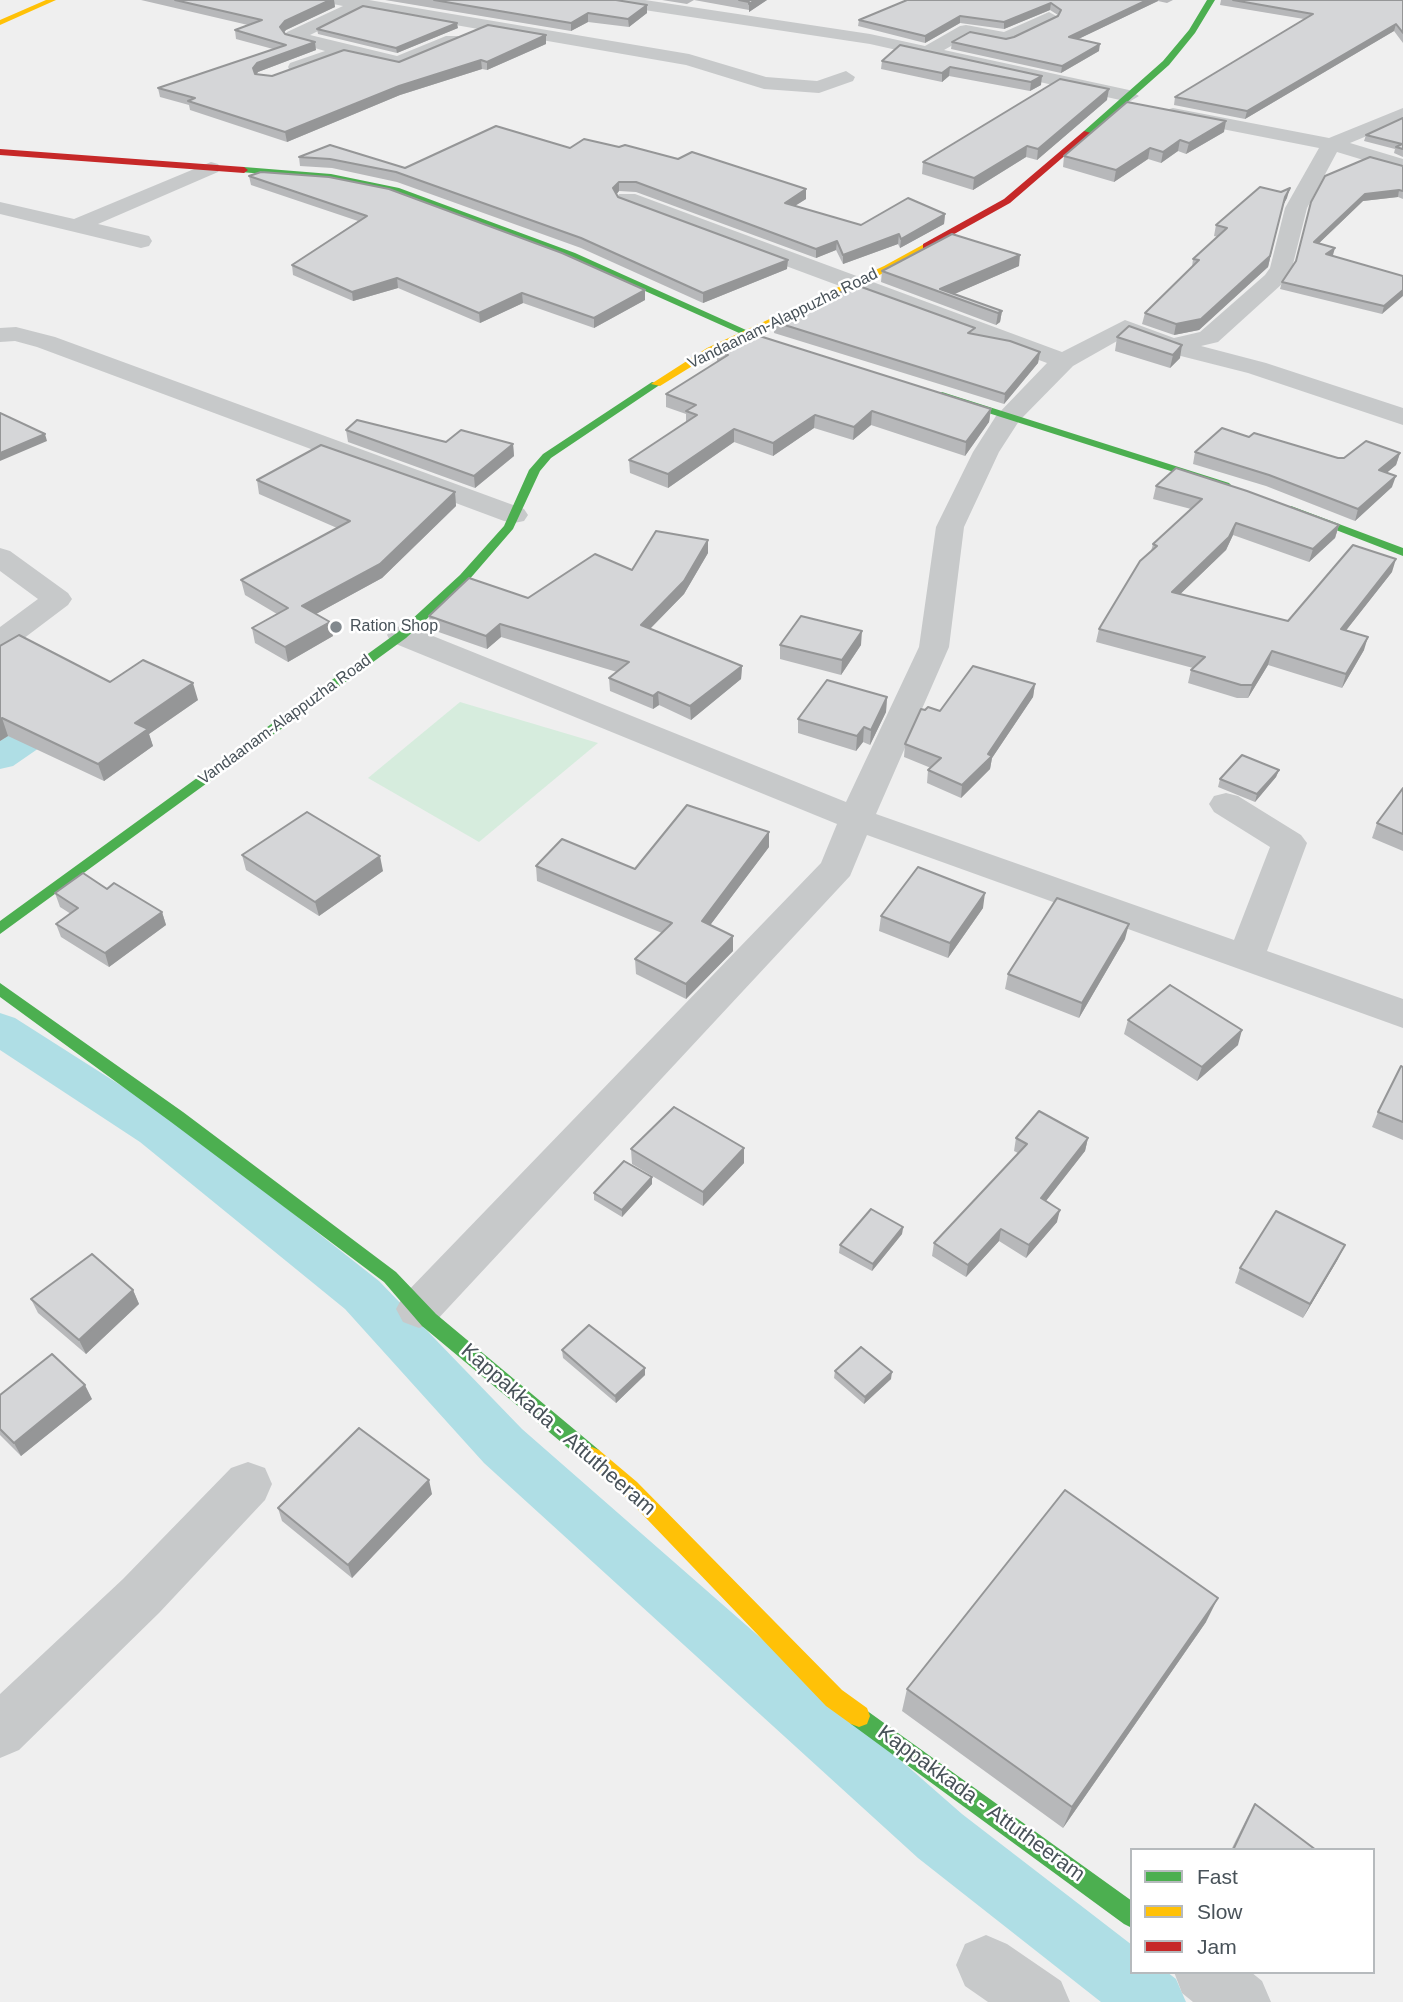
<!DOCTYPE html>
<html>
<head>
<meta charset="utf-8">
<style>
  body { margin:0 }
  #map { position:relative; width:1403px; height:2002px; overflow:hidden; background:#efefef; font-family:Arial,sans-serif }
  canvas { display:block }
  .legend { position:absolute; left:1130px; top:1848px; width:245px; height:126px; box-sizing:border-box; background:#fff; border:2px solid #b6babd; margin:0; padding:9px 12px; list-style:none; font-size:21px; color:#485259 }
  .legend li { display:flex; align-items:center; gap:14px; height:35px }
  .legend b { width:35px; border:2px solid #b6babd }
</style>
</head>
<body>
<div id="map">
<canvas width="1403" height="2002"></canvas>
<ul class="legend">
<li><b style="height:9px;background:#4caf50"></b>Fast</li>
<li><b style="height:9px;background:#ffc107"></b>Slow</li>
<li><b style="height:9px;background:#c62828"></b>Jam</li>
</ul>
</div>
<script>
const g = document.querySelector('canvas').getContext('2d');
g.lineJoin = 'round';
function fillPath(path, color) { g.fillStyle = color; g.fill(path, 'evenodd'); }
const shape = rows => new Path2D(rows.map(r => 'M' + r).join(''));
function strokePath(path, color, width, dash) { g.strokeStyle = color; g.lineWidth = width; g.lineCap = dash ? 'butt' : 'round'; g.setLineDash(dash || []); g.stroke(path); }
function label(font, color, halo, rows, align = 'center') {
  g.font = font + ' Arial,sans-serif'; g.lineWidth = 5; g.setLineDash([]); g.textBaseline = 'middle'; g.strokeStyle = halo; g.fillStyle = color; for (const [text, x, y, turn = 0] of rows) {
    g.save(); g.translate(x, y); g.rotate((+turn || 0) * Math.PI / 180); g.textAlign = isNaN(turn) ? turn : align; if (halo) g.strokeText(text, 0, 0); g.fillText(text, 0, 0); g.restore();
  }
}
fillPath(shape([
  [460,702,598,743,479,842,368,778]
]), '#d6ecdd');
fillPath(shape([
  [69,700,81,703,87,711,81,719,13,766,0,769,0,741,57,703,69,700],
  [0,1013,15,1018,172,1118,379,1281,522,1429,962,1814,1132,1945,1132,1972,1167,1972,1176,1979,1186,2002,1101,2002,918,1858,484,1463,345,1309,140,1142,0,1050,0,1013]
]), '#afdee5');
fillPath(shape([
  [330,0,369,0,689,54,766,77,817,81,846,71,855,77,853,81,819,93,764,89,686,65,363,9,310,35,397,56,446,36,458,36,461,40,458,44,399,68,345,56,304,71,290,71,288,67,290,63,325,51,287,40,284,36,287,32,343,6,333,4,330,0],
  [602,0,645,0,870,34,925,46,960,26,966,25,1004,32,1049,12,1058,17,1055,21,1012,42,1006,43,969,36,944,50,1129,90,1139,96,1129,102,870,44,611,5,602,0],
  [1173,108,1329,138,1403,108,1403,121,1350,143,1403,159,1403,172,1337,152,1307,208,1292,268,1282,284,1218,342,1201,346,1266,363,1403,408,1403,425,1248,373,1165,352,1126,336,1073,366,1019,421,999,452,964,527,949,647,876,814,1234,940,1270,847,1214,812,1209,804,1214,796,1226,793,1238,796,1301,835,1307,843,1267,951,1403,999,1403,1028,867,835,850,876,435,1322,419,1328,403,1322,396,1309,403,1296,821,863,837,824,391,642,387,635,391,628,402,626,413,628,846,802,919,647,936,527,973,452,996,416,1047,363,619,204,616,199,619,194,635,194,1062,352,1125,320,1174,338,1200,332,1265,275,1270,268,1285,208,1319,148,1166,118,1163,114,1166,110,1173,108],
  [211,162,218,164,221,168,218,172,98,224,149,236,152,241,149,246,141,248,0,214,0,202,74,219,211,162],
  [16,327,55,337,524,509,528,515,524,521,514,523,504,521,37,347,15,341,0,342,0,328,16,327],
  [0,548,10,551,68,593,72,599,68,605,11,648,0,650,0,627,38,599,0,571,0,548],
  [248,1462,265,1468,272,1484,265,1500,159,1613,19,1750,0,1758,0,1694,123,1579,231,1468,248,1462],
  [986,1935,1007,1944,1061,1981,1070,2002,988,2002,965,1986,956,1965,965,1944,986,1935],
  [1174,1972,1251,1972,1262,1981,1271,2002,1193,2002,1182,1993,1174,1972]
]), '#c7c9ca');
fillPath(shape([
  [1207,0,1215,0,1195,33,1169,65,1090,135,1084,135,1084,131,1163,61,1189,30,1207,0],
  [244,167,331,174,399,188,575,253,766,339,757,341,569,257,394,192,331,180,241,172,240,170,244,167],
  [652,382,661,384,551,458,540,471,513,529,468,581,406,638,0,934,0,921,398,632,460,575,504,526,529,470,543,454,652,382],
  [942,392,1229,483,1231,485,1221,487,938,397,937,395,942,392],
  [1291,506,1403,548,1403,556,1287,511,1285,509,1291,506],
  [0,983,183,1112,396,1272,436,1314,599,1450,602,1456,599,1462,592,1465,585,1462,422,1326,384,1282,171,1122,0,997,0,983],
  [859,1705,1132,1901,1132,1928,1124,1924,851,1724,848,1716,851,1708,859,1705]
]), '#4caf50');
fillPath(shape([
  [46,0,56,0,0,25,0,20,46,0],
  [926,243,931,246,929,248,890,270,715,352,660,386,651,384,707,348,884,266,926,243],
  [592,1447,599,1450,637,1482,842,1690,867,1708,870,1716,867,1724,859,1727,851,1724,826,1706,623,1494,585,1462,582,1456,585,1450,592,1447]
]), '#ffc107');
fillPath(shape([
  [1084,131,1091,133,1010,203,929,248,923,248,923,244,1004,199,1084,131],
  [0,149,244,167,248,170,244,173,0,155,0,149]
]), '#c62828');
fillPath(shape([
  [141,0,334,0,335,7,286,30,284,32,316,50,258,72,256,74,272,76,546,44,487,70,482,69,400,95,287,142,190,110,189,105,160,97,158,88,273,49,236,39,235,30,248,25],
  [385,0,616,0,647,13,629,27,588,22,571,31],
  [662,0,767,0,749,12,749,10,694,0,687,4],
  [907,0,1173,0,1167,3,1158,1,1078,39,1099,51,1061,73,951,49,952,42,1014,37,1058,15,1050,10,1004,29,960,23,925,43,858,26,859,20],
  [1221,0,1403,0,1403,43,1394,31,1245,119,1174,105,1175,97,1304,19,1220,5],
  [458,28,397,53,318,34,317,29],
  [900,45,1041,85,1030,91,949,76,942,82,881,69,882,61],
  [1107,100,1037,160,1026,157,973,190,922,174,923,162],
  [1403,118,1403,157,1394,153,1395,149,1364,141,1366,135],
  [1224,132,1186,154,1178,151,1161,163,1148,159,1114,182,1063,167,1064,156],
  [330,145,405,168,570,148,678,159,806,189,806,199,795,206,861,225,945,214,944,224,900,248,898,244,843,264,836,250,816,258,636,192,619,191,616,194,618,197,787,269,703,303,581,248,397,182,332,168,300,166,299,157],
  [1403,166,1403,199,1398,197,1363,201,1319,243,1333,255,1332,256,1403,276,1382,314,1280,289,1282,282,1296,261,1311,202],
  [249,176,645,300,594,328,523,303,480,323,398,288,353,301,293,275,292,265,358,221,251,185],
  [1287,198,1282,207,1268,267,1199,330,1174,335,1142,324,1145,313,1192,267,1193,259,1218,237,1214,236,1216,225],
  [1019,266,954,294,1002,311,1000,322,996,325,881,282,882,271],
  [775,322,974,334,1040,352,1038,363,1004,404,774,333],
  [1129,326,1180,358,1170,368,1115,351,1117,337],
  [717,351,991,409,989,422,965,456,871,425,853,440,814,428,773,456,734,442,668,488,630,473,629,460,686,422,686,414,666,407,666,394,717,362],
  [346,430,446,442,513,444,514,456,475,488,348,442],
  [1249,437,1338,458,1344,458,1400,453,1396,465,1386,473,1392,487,1355,521,1266,486,1193,464,1195,452],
  [257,480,455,492,456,506,382,578,316,614,333,636,288,662,255,643,252,628,277,614,245,595,241,580,337,528,259,494],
  [1156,486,1339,525,1335,538,1309,562,1233,535,1226,550,1180,594,1288,621,1392,572,1346,630,1364,650,1342,688,1268,665,1248,698,1237,698,1188,683,1191,670,1193,668,1096,642,1099,629,1151,551,1153,544,1191,509,1153,499],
  [708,553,684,594,650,629,742,666,741,679,691,720,659,705,653,709,610,691,609,678,617,672,501,637,487,649,430,629,429,616,528,598,632,570],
  [780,645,861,645,841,675,780,659],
  [0,646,110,682,198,700,149,734,153,746,104,781,8,736,0,741],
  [1035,684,1033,697,992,758,990,769,961,798,927,783,928,770,931,768,904,757,905,744,925,710,940,711],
  [887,697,886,712,870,745,863,742,856,751,798,733,798,719],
  [1279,770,1276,777,1255,802,1218,787,1220,779],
  [1403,788,1403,851,1372,838,1377,823],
  [769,847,710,925,733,951,686,999,636,974,635,959,662,933,537,881,536,866,635,869],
  [242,855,383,871,319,916,246,870],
  [55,893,162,912,166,925,109,967,61,937,56,924,71,914,60,907],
  [983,908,948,958,879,931,881,916],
  [1125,939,1079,1018,1005,989,1008,974],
  [1128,1020,1238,1045,1197,1081,1124,1034],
  [1403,1067,1403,1140,1372,1127,1378,1112],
  [1016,1138,1088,1138,1085,1151,1046,1201,1057,1222,1026,1258,999,1241,966,1277,932,1256,934,1243,1018,1153,1014,1151],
  [631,1149,744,1163,703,1206,632,1164],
  [652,1184,622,1217,594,1200,594,1193],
  [903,1227,902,1234,872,1271,839,1253,840,1245],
  [1338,1259,1303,1318,1235,1283,1240,1268],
  [133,1290,139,1304,86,1354,38,1313,31,1299],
  [562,1350,645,1368,645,1375,616,1403,563,1358],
  [835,1371,891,1379,864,1404,834,1378],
  [0,1395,92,1399,21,1456,0,1435],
  [432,1494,352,1578,282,1521,278,1508],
  [1206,1622,1063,1828,902,1711,907,1689],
  [1255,1804,1316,1850,1231,1850,1248,1816]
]), '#b7b8ba');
fillPath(shape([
  [330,0,334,0,335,7,286,30,281,36,280,27,285,21],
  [755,0,767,0,749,12,749,4],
  [1147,0,1158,0,1158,1,1068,44,1069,37],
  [1051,3,1050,10,1004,29,1004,22],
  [647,5,647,13,629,27,628,19],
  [588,13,588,22,571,31,571,23],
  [960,16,960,23,925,43,925,36],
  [457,23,458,28,397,53,396,48],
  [1396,24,1394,31,1245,119,1247,111],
  [546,35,546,44,487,70,487,62],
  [315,42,316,50,258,72,255,77,253,68,257,63],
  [1100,44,1099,51,1061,73,1062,66],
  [481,60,482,69,400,95,287,142,285,132,399,86],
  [950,67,949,76,942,82,942,73],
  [1042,76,1041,85,1030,91,1031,82],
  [1109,89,1107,100,1037,160,1038,149],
  [1226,121,1224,132,1186,154,1189,143],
  [1180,140,1178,151,1161,163,1163,152],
  [1027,146,1026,157,973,190,974,178],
  [1150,148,1148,159,1114,182,1116,170],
  [619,182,619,191,614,198,613,188],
  [1290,188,1287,198,1282,207,1268,267,1199,330,1174,335,1176,324,1285,197],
  [806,189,806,199,785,212,785,203],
  [1399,190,1398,197,1363,201,1313,249,1314,242,1365,194],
  [945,214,944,224,900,248,901,239],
  [899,234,898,244,843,264,843,255],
  [837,241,836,250,816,258,816,249],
  [1335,248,1333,255,1324,261,1326,254],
  [1020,255,1019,266,950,296,940,289],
  [788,260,787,269,703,303,703,293],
  [397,278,398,288,353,301,352,292],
  [645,290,645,300,594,328,594,318],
  [1403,290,1403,296,1382,314,1384,306],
  [522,293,523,303,480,323,479,313],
  [1002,311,1000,322,996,325,998,313],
  [1182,345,1180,358,1170,368,1173,355],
  [1040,352,1038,363,1004,404,1005,394],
  [991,409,989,422,965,456,966,442],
  [872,411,871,425,853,440,854,427],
  [815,415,814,428,773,456,773,443],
  [734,429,734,442,668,488,668,474],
  [45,434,47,441,0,461,0,453],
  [513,444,514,456,475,488,474,476],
  [1400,453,1396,465,1376,482,1379,470],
  [1396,476,1392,487,1355,521,1358,509],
  [455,492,456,506,382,578,305,620,302,606],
  [1236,523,1233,535,1226,550,1169,605,1172,592],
  [1339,525,1335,538,1309,562,1313,549],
  [708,540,708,553,684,594,641,638,641,625],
  [1396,559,1392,572,1337,642,1341,629],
  [330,622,333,636,288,662,285,647],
  [500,624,501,637,487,649,486,636],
  [862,631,861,645,841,675,842,660],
  [1368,637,1364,650,1342,688,1346,674],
  [1272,651,1268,665,1248,698,1252,685],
  [742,666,741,679,691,720,690,706],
  [193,683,198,700,149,734,153,746,104,781,98,764,135,723],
  [1035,684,1033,697,992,758,990,769,961,798,962,785,988,754],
  [658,692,659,705,653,709,653,696],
  [887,697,886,712,870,745,871,730],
  [2,718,8,736,0,741,0,720],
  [864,727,863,742,856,751,857,736],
  [1279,770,1276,777,1255,802,1257,794],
  [769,832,769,847,702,936,702,921],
  [380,856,383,871,319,916,315,902],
  [985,893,983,908,948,958,950,943],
  [162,912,166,925,109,967,105,953],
  [1129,924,1125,939,1079,1018,1082,1003],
  [733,936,733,951,686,999,686,984],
  [1242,1030,1238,1045,1197,1081,1202,1067],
  [1088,1138,1085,1151,1038,1211,1041,1198],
  [744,1148,744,1163,703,1206,703,1192],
  [652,1177,652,1184,622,1217,622,1210],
  [1060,1210,1057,1222,1026,1258,1029,1245],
  [903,1227,902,1234,872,1271,873,1264],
  [1001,1229,999,1241,966,1277,968,1265],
  [1345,1245,1338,1259,1303,1318,1310,1304],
  [133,1290,139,1304,86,1354,79,1340],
  [645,1368,645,1375,616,1403,615,1396],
  [892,1372,891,1379,864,1404,865,1397],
  [85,1385,92,1399,21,1456,14,1443],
  [429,1480,432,1494,352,1578,348,1565],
  [1218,1598,1206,1622,1063,1828,1072,1807]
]), '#959697');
const building = shape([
  [175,0,330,0,285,21,280,27,285,34,315,42,257,63,253,68,255,74,272,76,344,50,399,62,488,25,546,35,487,62,481,60,399,86,285,132,188,101,195,98,158,88,286,45,235,30,262,20,175,0],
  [434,0,616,0,647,5,628,19,588,13,571,23,434,0],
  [739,0,755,0,749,4,749,2,739,0],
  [907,0,1147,0,1069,37,1100,44,1062,66,952,42,970,32,1006,39,1014,37,1058,16,1061,10,1051,3,1004,22,960,16,925,36,859,20,907,0],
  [1233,0,1403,0,1403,33,1396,24,1247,111,1175,97,1313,14,1233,0],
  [363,6,457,23,396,48,317,29,363,6],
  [900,45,1042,76,1031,82,950,67,942,73,882,61,900,45],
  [1060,79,1109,89,1038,149,1027,146,974,178,923,162,1060,79],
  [1127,102,1226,121,1189,143,1180,140,1163,152,1150,148,1116,170,1064,156,1127,102],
  [1403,118,1403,149,1396,147,1402,144,1366,135,1403,118],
  [496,126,570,148,584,139,619,147,625,145,678,159,692,152,806,189,785,203,861,225,908,198,945,214,901,239,899,234,843,255,837,241,816,249,636,182,619,182,613,188,618,197,788,260,703,293,581,238,396,172,330,159,299,157,330,145,405,168,496,126],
  [1370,157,1403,166,1403,191,1399,190,1365,194,1314,242,1335,248,1326,254,1403,276,1403,290,1384,306,1282,282,1296,261,1311,202,1325,176,1370,157],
  [261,172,329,177,389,189,562,253,645,290,594,318,522,293,479,313,397,278,352,292,292,265,367,216,249,176,261,172],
  [1260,187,1281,192,1290,188,1285,197,1270,256,1201,319,1176,324,1145,313,1199,260,1193,259,1227,228,1216,225,1260,187],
  [952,234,1020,255,940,289,1002,311,998,313,882,271,952,234],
  [856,285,975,328,968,333,1010,341,1040,352,1005,394,775,322,856,285],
  [1129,326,1182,345,1173,355,1117,337,1129,326],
  [750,333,991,409,966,442,872,411,854,427,815,415,773,443,734,429,668,474,629,460,697,415,686,411,696,405,666,394,728,355,717,351,750,333],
  [0,413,45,434,0,453,0,413],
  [357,420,446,442,461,430,513,444,474,476,346,430,357,420],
  [1222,428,1249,437,1254,433,1338,458,1344,458,1366,441,1400,453,1379,470,1396,476,1358,509,1269,475,1195,452,1222,428],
  [321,445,455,492,380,564,302,606,330,622,285,647,252,628,288,608,241,580,350,521,257,480,321,445],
  [1176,468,1247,491,1339,525,1313,549,1236,523,1229,537,1172,592,1288,621,1353,545,1396,559,1341,629,1368,637,1346,674,1272,651,1252,685,1241,685,1191,670,1205,657,1099,629,1140,561,1157,546,1153,544,1202,499,1156,486,1176,468],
  [656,531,708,540,684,581,641,625,742,666,690,706,658,692,653,696,609,678,629,662,500,624,486,636,429,616,469,578,528,598,595,554,632,570,656,531],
  [801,616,862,631,842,660,780,645,801,616],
  [19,635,110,682,143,660,193,683,135,723,148,729,98,764,2,718,0,720,0,646,19,635],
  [973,666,1035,684,988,754,992,756,962,785,928,770,941,758,905,744,921,709,925,710,928,707,940,711,973,666],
  [827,680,887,697,871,730,864,727,857,736,798,719,827,680],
  [1242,755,1279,770,1257,794,1220,779,1242,755],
  [1403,788,1403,834,1377,823,1403,788],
  [687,805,769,832,702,921,733,936,686,984,635,959,672,923,536,866,562,839,635,869,687,805],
  [307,812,380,856,315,902,242,855,307,812],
  [918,867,985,893,950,943,881,916,918,867],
  [83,873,107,889,114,883,162,912,105,953,56,924,78,908,55,893,83,873],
  [1057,898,1129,924,1082,1003,1008,974,1057,898],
  [1170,985,1242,1030,1202,1067,1128,1020,1170,985],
  [1401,1066,1403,1067,1403,1122,1378,1112,1401,1066],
  [674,1107,744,1148,703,1192,631,1149,674,1107],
  [1039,1111,1088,1138,1041,1198,1060,1210,1029,1245,1001,1229,968,1265,934,1243,1027,1144,1016,1138,1039,1111],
  [624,1161,652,1177,622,1210,594,1193,624,1161],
  [871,1209,903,1227,873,1264,840,1245,871,1209],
  [1276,1211,1345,1245,1310,1304,1240,1268,1276,1211],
  [92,1254,133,1290,79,1340,31,1299,92,1254],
  [589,1325,645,1368,615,1396,562,1350,589,1325],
  [861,1347,892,1372,865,1397,835,1371,861,1347],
  [52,1354,85,1385,14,1443,0,1429,0,1395,52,1354],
  [359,1428,429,1480,348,1565,278,1508,359,1428],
  [1065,1490,1218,1598,1072,1807,907,1689,1065,1490],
  [1255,1804,1316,1850,1233,1850,1255,1804]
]);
fillPath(building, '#d5d6d8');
strokePath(building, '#959697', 2);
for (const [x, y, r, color] of [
  [336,627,7,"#82898e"]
]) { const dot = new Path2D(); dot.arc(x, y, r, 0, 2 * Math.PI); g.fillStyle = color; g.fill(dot); strokePath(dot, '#fff', 2.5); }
label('16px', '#485259', '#fff', [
  ["Vandaanam-Alappuzha Road",783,319,-26],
  ["Vandaanam-Alappuzha Road",285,720,-36]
]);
label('16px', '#485259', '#fff', [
  ["Ration Shop",350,627]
], 'left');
label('21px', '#485259', '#fff', [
  ["Kappakkada - Attutheeram",558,1430,41],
  ["Kappakkada - Attutheeram",981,1804,36]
]);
</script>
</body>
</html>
